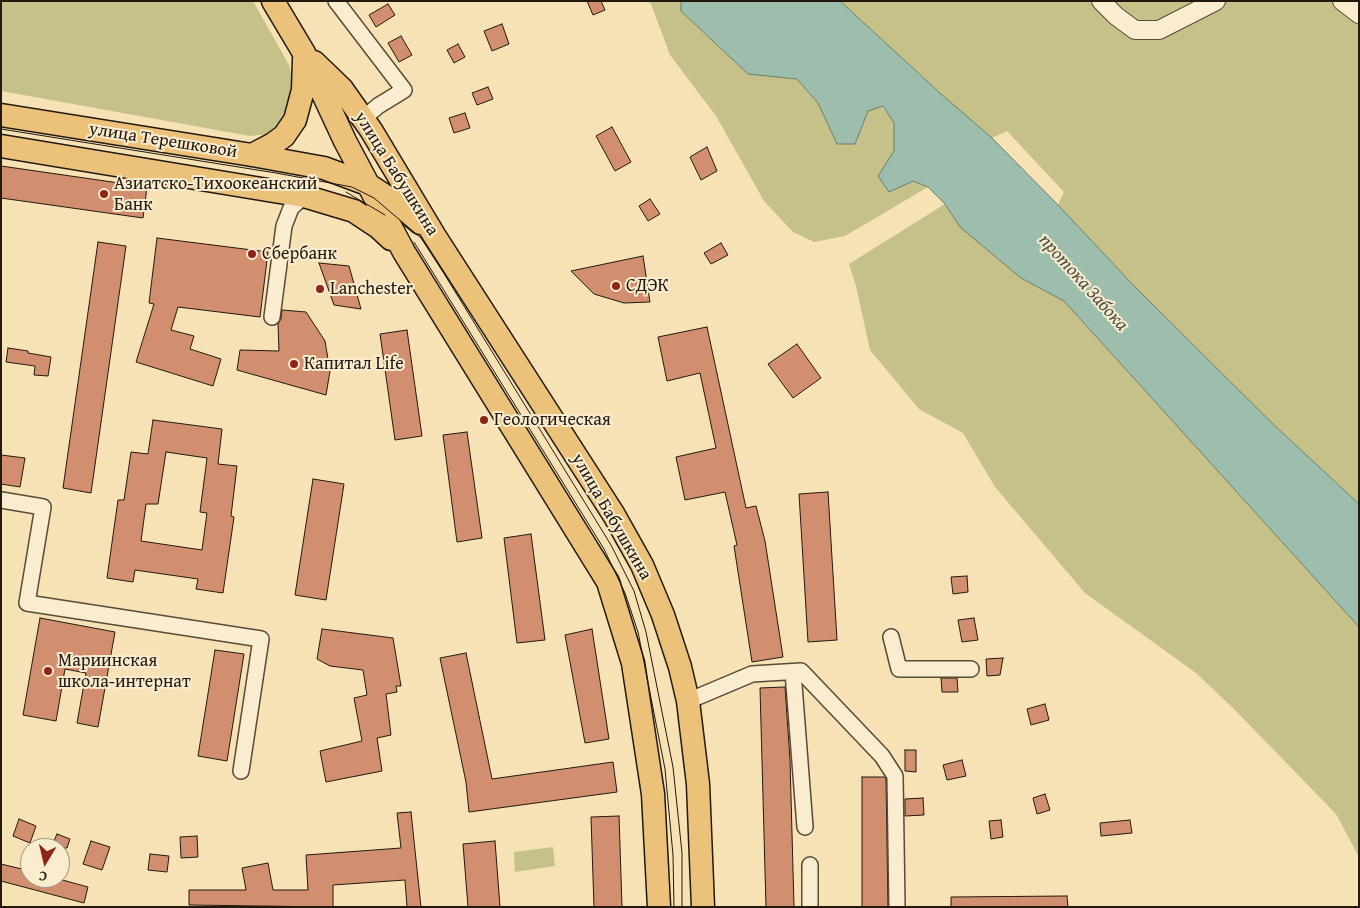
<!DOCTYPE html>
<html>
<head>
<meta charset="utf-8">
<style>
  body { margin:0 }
  #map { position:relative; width:1360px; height:908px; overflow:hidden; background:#f7e2b5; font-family:"Gentium Book Plus",serif }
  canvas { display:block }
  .frame { position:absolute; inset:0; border:2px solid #22190f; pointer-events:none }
  .north { position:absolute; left:20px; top:838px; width:50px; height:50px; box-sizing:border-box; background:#faeccf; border:1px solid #a49882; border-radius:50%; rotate:189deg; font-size:14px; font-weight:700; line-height:20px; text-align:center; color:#22190f }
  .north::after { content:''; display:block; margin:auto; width:18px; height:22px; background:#8f2418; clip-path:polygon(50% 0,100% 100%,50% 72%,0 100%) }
</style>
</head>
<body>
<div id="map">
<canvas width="1360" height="908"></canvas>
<div class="frame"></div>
<div class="north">С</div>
</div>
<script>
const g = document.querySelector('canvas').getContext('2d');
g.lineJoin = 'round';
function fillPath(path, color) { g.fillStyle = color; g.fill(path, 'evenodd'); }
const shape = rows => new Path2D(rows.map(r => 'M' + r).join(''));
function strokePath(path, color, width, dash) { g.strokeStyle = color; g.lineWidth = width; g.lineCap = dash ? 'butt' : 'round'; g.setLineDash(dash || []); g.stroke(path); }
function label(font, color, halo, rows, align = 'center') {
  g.font = font + ' "Gentium Book Plus",serif'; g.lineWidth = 4; g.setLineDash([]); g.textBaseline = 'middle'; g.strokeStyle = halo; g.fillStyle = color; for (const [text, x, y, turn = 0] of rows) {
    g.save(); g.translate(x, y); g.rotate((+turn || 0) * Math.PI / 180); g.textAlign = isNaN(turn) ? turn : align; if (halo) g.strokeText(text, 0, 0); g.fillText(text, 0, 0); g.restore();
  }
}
fillPath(shape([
  [1,1,253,1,289,65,294,86,287,120,270,134,250,136,1,91],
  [648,1,681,1,681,11,748,74,797,79,818,103,837,144,855,143,868,111,882,106,894,122,894,151,879,176,913,181,928,187,845,236,814,242,793,232,764,201,716,116,670,55,651,4],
  [840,1,1359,1,1359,504,1275,426,1135,287,1058,205,1064,192,1007,131,992,138,941,94],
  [945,204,960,227,1021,278,1064,301,1359,627,1359,857,1336,814,1234,709,1196,673,1085,593,995,487,963,433,919,409,870,350,856,286,849,264],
  [553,847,555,866,515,872,514,852]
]), '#c5c188');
const water = shape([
  [681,1,840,1,941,94,992,138,1058,205,1135,287,1275,426,1359,504,1359,627,1064,301,1021,278,960,227,945,204,928,187,913,181,889,192,878,176,894,151,894,123,883,106,868,111,855,144,837,144,818,103,797,79,748,74,681,11,681,1]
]);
fillPath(water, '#9dbead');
strokePath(water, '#6c7c6e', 1);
const building = shape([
  [587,1,601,1,605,10,593,15,587,1],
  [388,4,395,15,376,27,369,15,388,4],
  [502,24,509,44,492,51,484,31,502,24],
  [401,36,412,55,399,62,388,43,401,36],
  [458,44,465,57,454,63,447,50,458,44],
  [488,87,493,99,477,105,472,93,488,87],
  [465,113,470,128,454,133,449,118,465,113],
  [612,127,631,162,615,171,596,136,612,127],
  [707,147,717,171,701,180,690,157,707,147],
  [1,166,147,187,143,218,1,198,1,166],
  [650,199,660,214,648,221,639,206,650,199],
  [157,238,268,252,260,317,178,307,171,330,194,336,190,349,221,359,213,386,136,362,154,304,149,303,157,238],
  [98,242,126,246,91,493,63,488,98,242],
  [721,243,728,255,711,264,704,253,721,243],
  [643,256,650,302,624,303,594,294,571,271,643,256],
  [319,263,349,266,361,309,334,305,319,263],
  [282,310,306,312,325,341,330,371,326,395,237,370,240,350,279,351,278,324,281,319,282,310],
  [707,327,746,508,756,506,765,541,783,657,752,662,734,546,737,545,725,492,685,500,676,457,716,448,700,373,667,381,658,337,707,327],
  [407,330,422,436,395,440,380,334,407,330],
  [797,344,821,378,793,398,768,364,797,344],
  [8,348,28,351,28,353,51,357,48,376,34,375,35,366,6,362,8,348],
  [153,420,222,429,218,464,237,466,231,516,234,517,223,593,196,589,198,579,135,570,133,582,107,578,118,500,124,500,131,452,148,454,153,420],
  [166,452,207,458,200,512,207,513,202,550,141,541,146,504,158,504,166,452],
  [467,432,482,538,457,542,443,435,467,432],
  [1,455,25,458,20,487,1,484,1,455],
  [313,479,344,484,326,600,295,595,313,479],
  [828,492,837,640,808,642,799,494,828,492],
  [531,534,545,640,517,643,504,538,531,534],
  [967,576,968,592,953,594,951,577,967,576],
  [40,618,115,632,98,727,77,723,86,673,65,669,56,721,23,715,40,618],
  [974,618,978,640,962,642,958,620,974,618],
  [322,629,393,638,401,686,396,686,397,692,386,694,391,735,377,738,382,771,326,782,320,751,362,741,354,698,367,695,363,670,330,666,317,659,322,629],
  [592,629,609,739,585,743,565,635,592,629],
  [215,650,244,654,227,761,198,756,215,650],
  [466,653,492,779,613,762,617,792,469,812,466,782,440,658,466,653],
  [1003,658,1000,675,987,676,986,659,1003,658],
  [941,678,957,678,958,692,942,692,941,678],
  [785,687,790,760,794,907,766,907,760,688,785,687],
  [1045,704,1049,720,1031,725,1027,709,1045,704],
  [905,750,916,750,916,772,905,771,905,750],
  [962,760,966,776,947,780,943,765,962,760],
  [862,777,885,777,886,779,888,907,862,907,862,777],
  [1045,794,1050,810,1037,814,1033,798,1045,794],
  [923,798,924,815,905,816,905,799,923,798],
  [411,812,421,907,407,907,405,880,333,885,333,907,189,905,189,890,246,890,242,868,268,863,273,890,308,890,306,855,401,848,397,813,411,812],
  [619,816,622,907,594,907,591,817,619,816],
  [19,819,36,826,30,843,13,836,19,819],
  [1001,820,1003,837,991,839,989,821,1001,820],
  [1130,820,1132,833,1101,836,1100,823,1130,820],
  [57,834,70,839,67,848,51,848,57,834],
  [197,836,198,857,181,858,180,837,197,836],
  [91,841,110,847,102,870,83,864,91,841],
  [495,841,500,907,468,907,463,844,495,841],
  [150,854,169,856,167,872,148,870,150,854],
  [1,864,30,871,30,878,55,878,88,887,84,903,1,881,1,864],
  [1067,896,1068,907,951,907,951,897,1067,896]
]);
fillPath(building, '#d18f70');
strokePath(building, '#22190f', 1);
const minor = shape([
  [336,1,404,90,378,106,363,119],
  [272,317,284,226,291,208,304,196],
  [1,500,43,507,27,603,261,639,241,771],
  [891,637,899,669,971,669],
  [793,672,805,827],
  [688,701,752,674,801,671,882,756,895,776,897,907],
  [810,907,810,865]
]);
const tertiary = shape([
  [1101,1,1116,16,1135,30,1159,30,1216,1],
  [1342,1,1359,14]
]);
const primary = shape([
  [273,1,304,53,345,141,404,252,608,582,633,663,653,794,659,907],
  [314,62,342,89,371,130,434,235,614,515,642,565,663,615,680,667,688,701,698,784,703,907],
  [1,115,252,155,324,168,367,184,399,205,420,223],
  [1,146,304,196,354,211,378,227,391,239],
  [252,155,273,144,284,136,295,120,303,90,304,59]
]);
strokePath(minor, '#574b38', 18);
strokePath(tertiary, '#574b38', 20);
strokePath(primary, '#22190f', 25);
strokePath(minor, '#faeccf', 15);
strokePath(tertiary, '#faeccf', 18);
strokePath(primary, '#ecc17a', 22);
strokePath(shape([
  [1,129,276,173,352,187,374,198,421,238,443,272,611,545,634,591,646,632,673,767,682,853,682,907],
  [346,192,385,215],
  [414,242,604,549,625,593,638,632,665,769,673,855,674,907]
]), '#22190f', 1);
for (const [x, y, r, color] of [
  [104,194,5,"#8f2418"],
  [252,254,5,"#8f2418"],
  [616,286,5,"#8f2418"],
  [320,289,5,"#8f2418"],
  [294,364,5,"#8f2418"],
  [484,420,5,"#8f2418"],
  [48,671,5,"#8f2418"]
]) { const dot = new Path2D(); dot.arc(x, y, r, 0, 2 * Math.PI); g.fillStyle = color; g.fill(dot); strokePath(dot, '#faeccf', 2); }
label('18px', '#22190f', '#faeccf', [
  ["улица Терешковой",163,141,9],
  ["улица Бабушкина",396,174,58],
  ["улица Бабушкина",611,517,60]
]);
label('18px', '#22190f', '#faeccf', [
  ["Азиатско-Тихоокеанский",114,184],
  ["Банк",114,205],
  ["Сбербанк",262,254],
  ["СДЭК",626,286],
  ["Lanchester",330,289],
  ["Капитал Life",304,364],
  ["Геологическая",494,420],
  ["Мариинская",58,661],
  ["школа-интернат",58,682]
], 'left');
label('italic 19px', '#4d5346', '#faeccf', [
  ["протока Забока",1083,283,48]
]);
</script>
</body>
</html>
